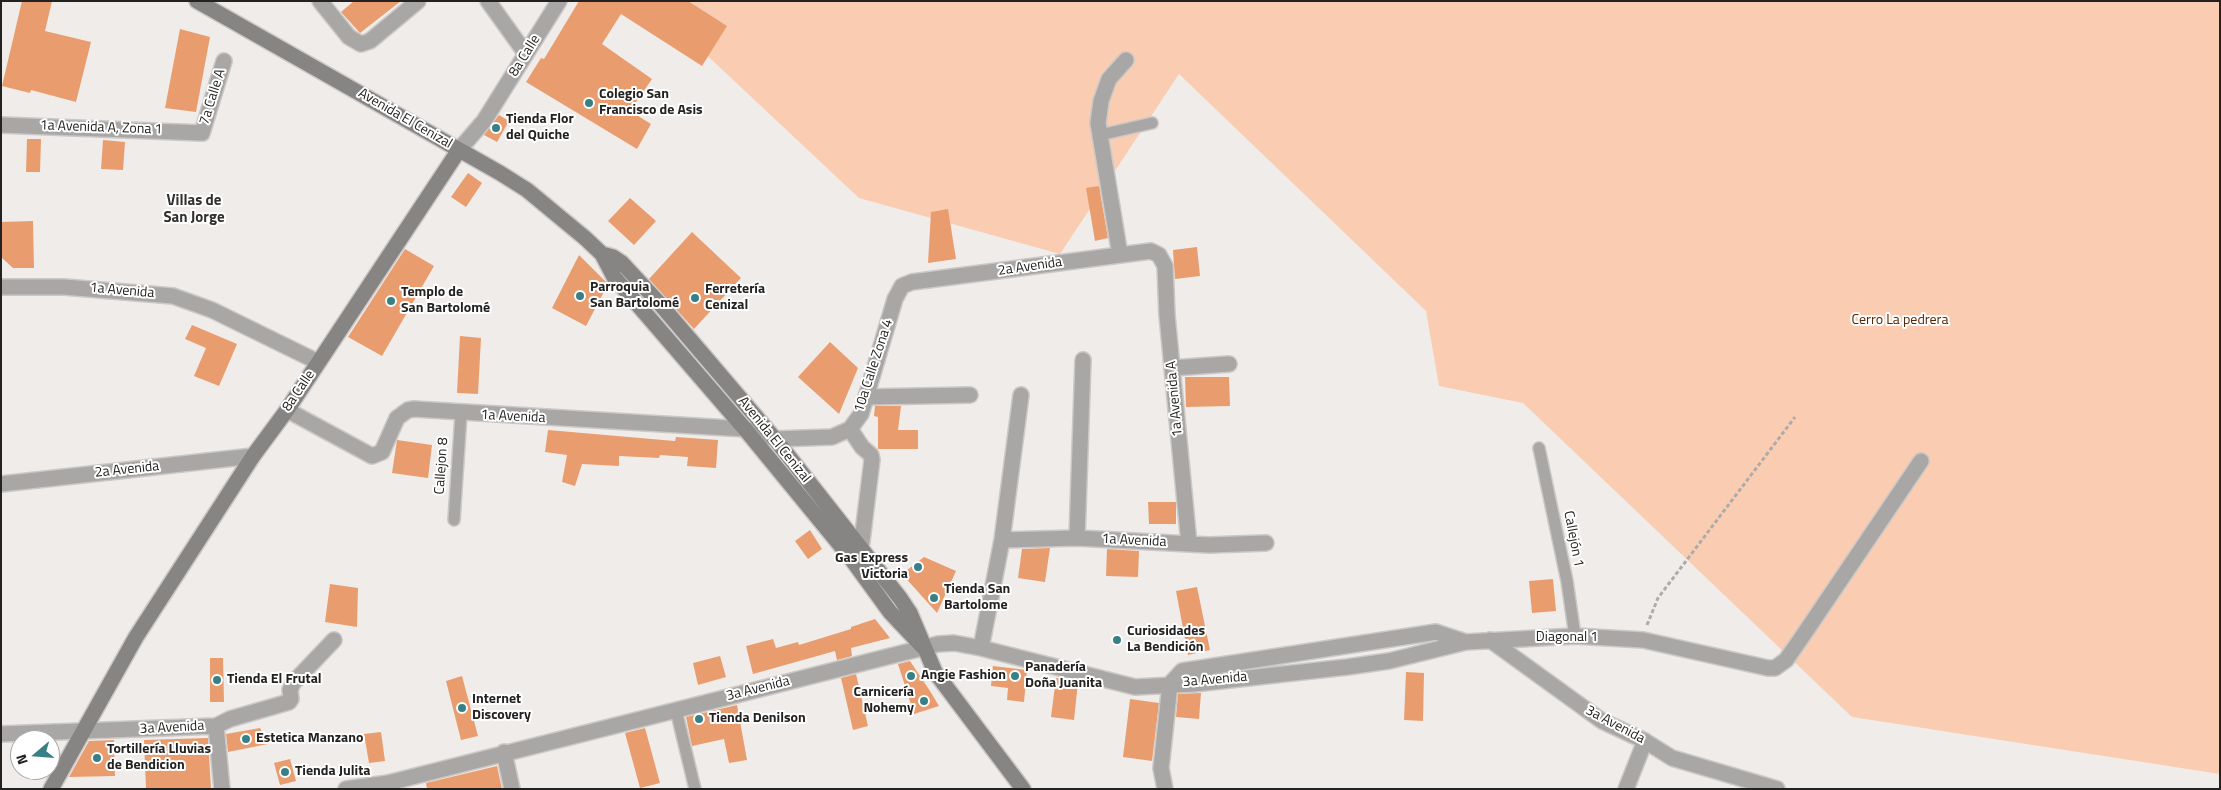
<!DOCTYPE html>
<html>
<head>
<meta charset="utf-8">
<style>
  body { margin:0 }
  #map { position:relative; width:2221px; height:790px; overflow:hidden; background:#f0ecea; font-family:"Titillium Web",sans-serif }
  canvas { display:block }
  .frame { position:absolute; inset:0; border:2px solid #232221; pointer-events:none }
  .north { position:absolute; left:10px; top:730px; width:50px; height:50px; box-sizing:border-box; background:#fff; border:1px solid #a7a7a6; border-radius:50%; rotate:252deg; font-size:14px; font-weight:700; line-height:20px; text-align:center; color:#232221 }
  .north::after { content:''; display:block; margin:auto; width:18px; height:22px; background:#388085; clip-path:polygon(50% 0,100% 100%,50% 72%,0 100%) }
</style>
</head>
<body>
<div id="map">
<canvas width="2221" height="790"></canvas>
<div class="frame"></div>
<div class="north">N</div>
</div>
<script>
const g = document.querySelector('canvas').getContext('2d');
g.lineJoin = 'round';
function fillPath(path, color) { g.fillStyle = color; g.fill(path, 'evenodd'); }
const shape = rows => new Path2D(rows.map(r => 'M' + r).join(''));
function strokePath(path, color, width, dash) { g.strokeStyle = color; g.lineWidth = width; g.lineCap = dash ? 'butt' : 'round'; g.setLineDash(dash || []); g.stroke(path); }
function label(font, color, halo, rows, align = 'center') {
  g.font = font + ' "Titillium Web",sans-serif'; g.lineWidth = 4; g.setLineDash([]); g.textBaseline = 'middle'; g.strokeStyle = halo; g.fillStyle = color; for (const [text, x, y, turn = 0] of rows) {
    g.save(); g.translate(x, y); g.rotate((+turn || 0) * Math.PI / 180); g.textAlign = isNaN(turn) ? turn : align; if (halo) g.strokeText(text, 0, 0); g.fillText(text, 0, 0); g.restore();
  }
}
fillPath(shape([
  [649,1,2220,1,2220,774,1852,717,1523,403,1439,386,1426,311,1179,74,1060,254,859,198]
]), '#facdb2');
fillPath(shape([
  [22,1,52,1,45,31,91,42,76,102,31,90,30,93,2,86],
  [354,1,401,1,360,33,341,12],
  [579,1,688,1,727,26,702,66,621,14,602,44,652,79,630,111,651,124,637,149,526,82,541,58,544,59],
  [180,29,210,37,196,112,165,108],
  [499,115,509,121,497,142,484,135],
  [27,139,41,139,40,172,26,172],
  [103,140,125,142,123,170,101,169],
  [468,173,482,183,466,207,451,197],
  [1099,186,1108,238,1095,241,1086,188],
  [630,198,656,221,634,245,608,221],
  [948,209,956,259,928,263,931,212],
  [33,221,34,268,13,268,1,257,1,222],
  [692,232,741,278,694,329,649,279],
  [1197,247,1200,276,1175,279,1173,250],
  [405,249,434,266,382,356,348,337],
  [579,255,608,284,586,326,552,308],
  [192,325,237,344,219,386,194,376,206,348,185,339],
  [460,336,481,338,478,394,457,393],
  [830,342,858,368,839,414,798,377],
  [1185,377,1229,377,1230,406,1186,407],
  [875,406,901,406,898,430,918,430,918,449,878,449,878,417,874,416],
  [548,430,640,438,675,441,676,437,718,440,716,468,687,466,688,457,660,455,659,458,619,456,619,466,582,464,575,486,562,482,567,455,545,452],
  [397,440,432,445,428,478,392,473],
  [1148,502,1176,502,1176,524,1149,524],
  [810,530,822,549,808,559,795,541],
  [1050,548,1045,582,1018,578,1022,549],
  [1107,549,1139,551,1138,577,1106,576],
  [924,557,956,571,937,613,902,574],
  [1553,579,1556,611,1532,613,1529,581],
  [330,584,358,588,357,627,325,622],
  [1197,587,1210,650,1188,655,1176,591],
  [875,619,890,638,851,648,852,656,837,660,835,651,753,674,746,646,773,639,776,648,798,642,799,645,851,629,851,627],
  [720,656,726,677,698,685,693,663],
  [210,658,223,658,224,702,210,702],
  [910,661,930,691,939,706,914,714,898,664],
  [993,666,1027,670,1024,702,1007,700,1008,688,991,686],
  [1406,672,1424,673,1423,721,1404,720],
  [856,674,868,726,853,730,841,678],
  [462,676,478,736,461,740,446,681],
  [1056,678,1078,682,1074,720,1051,717],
  [1201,693,1199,719,1176,717,1178,694],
  [1130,699,1159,703,1152,761,1123,757],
  [737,705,747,760,729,763,724,739,692,746,686,717],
  [260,728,268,744,228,752,226,734],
  [645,728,660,783,640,788,625,733],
  [381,732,385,761,369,763,364,734],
  [208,738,211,789,146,789,144,740],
  [114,740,115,776,69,777,89,741],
  [290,759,296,781,280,785,274,763],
  [497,766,502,789,427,789,426,783]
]), '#e99d6f');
const lane = shape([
  [1100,135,1152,123],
  [1539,448,1567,581,1575,636],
  [454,520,461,414],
  [676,710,695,789]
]);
const street = shape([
  [320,1,349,37,361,44,370,41,418,1],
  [488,1,526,54],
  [1,125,202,133,224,61],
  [459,150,484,121,559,1],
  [1120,255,1098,123,1101,101,1109,79,1126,60],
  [1,287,64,287,173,296,212,310,318,362],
  [1172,368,1229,364],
  [867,397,970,395],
  [287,410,372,456,382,452,397,418,408,410,414,409,745,429,775,439,832,437,850,429,861,414,895,299,902,286,912,282,1151,251,1159,255,1165,266,1167,315,1189,544],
  [850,429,862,447,871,455,872,460,861,549,853,555],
  [1,484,253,456],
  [1077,538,1083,360],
  [1002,540,1077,538,1209,545,1266,543],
  [1490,640,1602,721,1645,741,1672,758,1777,789],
  [981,648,1002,540,1021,395],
  [216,726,222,789],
  [1,734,216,726,230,719,289,702,291,699,290,690,293,683,334,640],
  [504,752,512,789],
  [346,789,388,783,938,644,954,643,981,648,1135,687,1194,684,1347,667,1389,661,1466,642,1575,636,1643,640,1768,668,1775,668,1786,660,1800,640,1921,461],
  [1165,789,1161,768,1170,684,1182,671,1436,632,1466,642],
  [1626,789,1645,741]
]);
const secondary = shape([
  [197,1,500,173,527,190,585,238,602,254,614,277,745,429,850,557,890,612,923,647],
  [602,254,613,257,622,263,660,304,775,439,900,598,910,613,935,672,1023,789],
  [51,789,136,637,253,456,287,410,459,150]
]);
strokePath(lane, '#cbc8c6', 14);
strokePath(street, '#cbc8c6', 18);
strokePath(secondary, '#cbc8c6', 18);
strokePath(shape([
  [1647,625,1658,598,1795,417]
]), '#aeabaa', 3, [4, 2.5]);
strokePath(lane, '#a8a7a6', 11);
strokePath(street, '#a8a7a6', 15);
strokePath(secondary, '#878584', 15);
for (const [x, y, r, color] of [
  [589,103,5,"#388085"],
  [496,128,5,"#388085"],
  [580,296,5,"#388085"],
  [695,298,5,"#388085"],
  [391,301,5,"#388085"],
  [918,567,5,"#388085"],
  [934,598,5,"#388085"],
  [1117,640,5,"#388085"],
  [911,676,5,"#388085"],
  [1015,676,5,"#388085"],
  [217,680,5,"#388085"],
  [924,701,5,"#388085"],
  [462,708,5,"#388085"],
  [699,719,5,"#388085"],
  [246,739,5,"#388085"],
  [97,758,5,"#388085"],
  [285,772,5,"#388085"]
]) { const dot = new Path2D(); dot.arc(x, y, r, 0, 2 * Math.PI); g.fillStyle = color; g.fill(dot); strokePath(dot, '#fff', 2); }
label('14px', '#232221', '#fff', [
  ["8a Calle",525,56,-58],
  ["7a Calle A",213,97,-73],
  ["Avenida El Cenizal",405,119,30],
  ["1a Avenida A, Zona 1",101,128,2],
  ["2a Avenida",1030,267,-8],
  ["1a Avenida",122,291,5],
  ["10a Calle Zona 4",874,366,-72],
  ["8a Calle",299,391,-56],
  ["1a Avenida A",1175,399,-95],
  ["1a Avenida",513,417,3],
  ["Avenida El Cenizal",774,440,51],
  ["Callejon 8",442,466,-86],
  ["2a Avenida",127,470,-6],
  ["Callejón 1",1573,539,79],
  ["1a Avenida",1134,541,3],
  ["Diagonal 1",1567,638],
  ["3a Avenida",1215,680,-5],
  ["3a Avenida",758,689,-14],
  ["3a Avenida",1615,725,28],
  ["3a Avenida",172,728,-3]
]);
label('bold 14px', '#232221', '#fff', [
  ["Colegio San",599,95],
  ["Francisco de Asis",599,111],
  ["Tienda Flor",506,120],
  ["del Quiche",506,136],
  ["Parroquia",590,288],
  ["San Bartolomé",590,304],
  ["Ferretería",705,290],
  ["Cenizal",705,306],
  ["Templo de",401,293],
  ["San Bartolomé",401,309],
  ["Gas Express",908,559,"right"],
  ["Victoria",908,575,"right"],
  ["Tienda San",944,590],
  ["Bartolome",944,606],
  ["Curiosidades",1127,632],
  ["La Bendición",1127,648],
  ["Panadería",1025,668],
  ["Doña Juanita",1025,684],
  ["Angie Fashion",921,676],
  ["Tienda El Frutal",227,680],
  ["Carnicería",914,693,"right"],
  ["Nohemy",914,709,"right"],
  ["Internet",472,700],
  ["Discovery",472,716],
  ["Tienda Denilson",709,719],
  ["Estetica Manzano",256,739],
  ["Tortillería Lluvias",107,750],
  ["de Bendicion",107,766],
  ["Tienda Julita",295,772]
], 'left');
label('14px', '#552601', '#fff', [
  ["Cerro La pedrera",1900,321]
]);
label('bold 15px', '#32302e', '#fff', [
  ["Villas de",194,201],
  ["San Jorge",194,218]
]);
</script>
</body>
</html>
